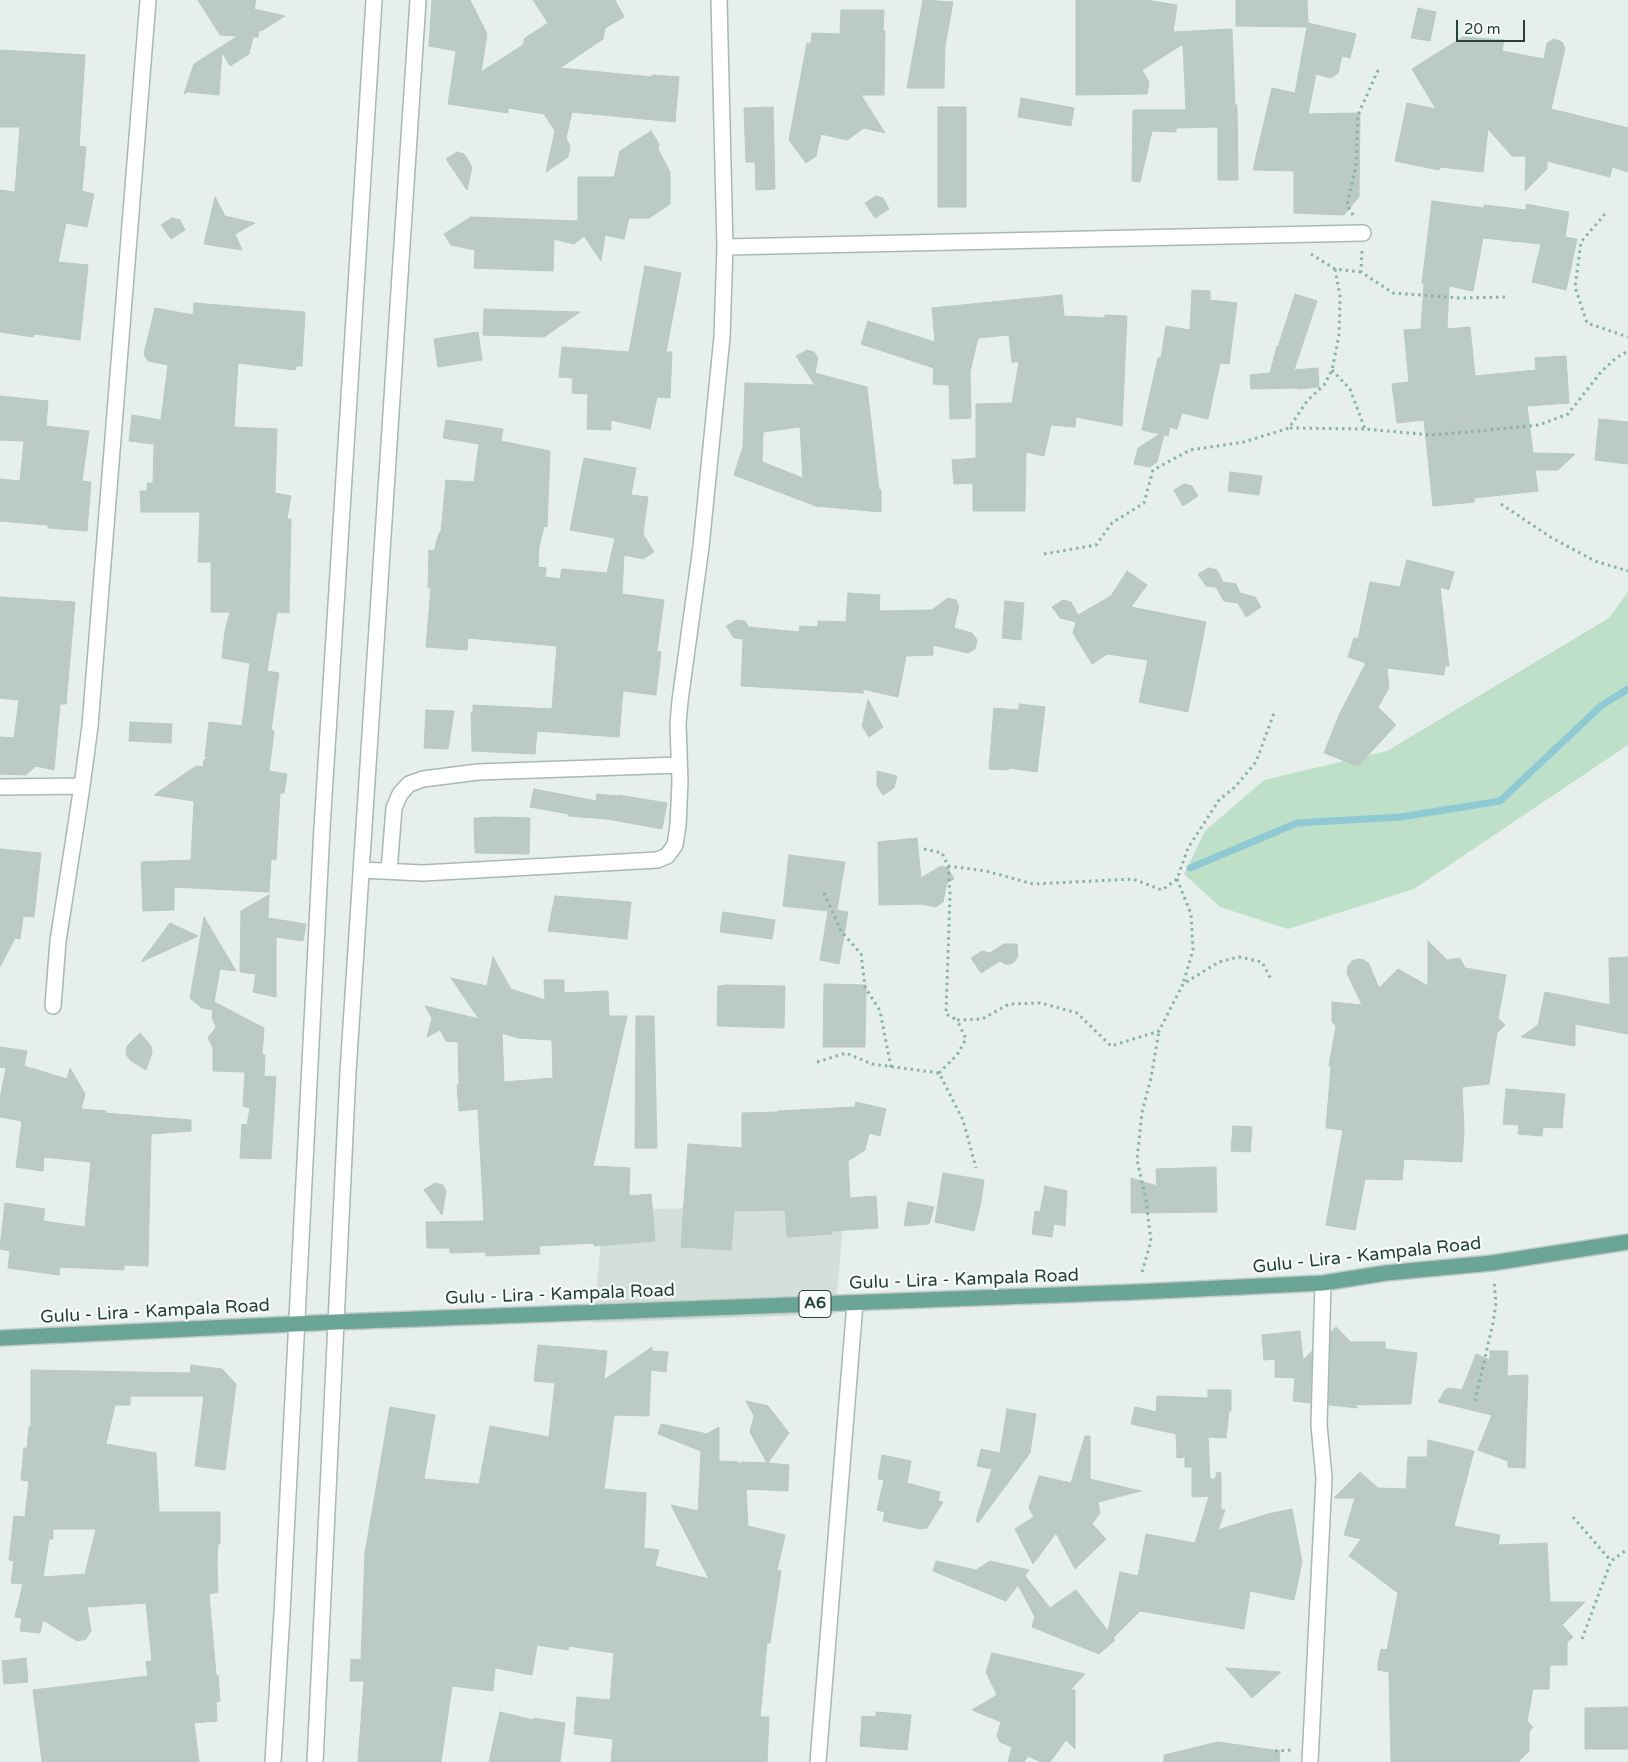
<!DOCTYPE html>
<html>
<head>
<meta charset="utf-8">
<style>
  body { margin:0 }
  #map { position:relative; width:1628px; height:1762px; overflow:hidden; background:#e6efeb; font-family:"Varela Round",sans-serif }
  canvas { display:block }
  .scale { position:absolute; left:1456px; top:20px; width:69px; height:22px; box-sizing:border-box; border:2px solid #24423a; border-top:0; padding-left:6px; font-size:15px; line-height:18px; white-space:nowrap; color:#24423a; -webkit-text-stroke:4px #f7fbf9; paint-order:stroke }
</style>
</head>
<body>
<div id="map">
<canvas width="1628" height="1762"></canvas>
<div class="scale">20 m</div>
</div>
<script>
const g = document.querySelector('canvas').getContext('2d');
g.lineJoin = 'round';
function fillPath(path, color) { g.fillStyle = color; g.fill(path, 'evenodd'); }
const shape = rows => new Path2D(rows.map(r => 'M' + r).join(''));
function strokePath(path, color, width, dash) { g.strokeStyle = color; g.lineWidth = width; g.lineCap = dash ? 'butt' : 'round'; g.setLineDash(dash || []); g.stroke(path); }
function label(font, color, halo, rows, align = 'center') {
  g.font = font + ' "Varela Round",sans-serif'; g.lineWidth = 4.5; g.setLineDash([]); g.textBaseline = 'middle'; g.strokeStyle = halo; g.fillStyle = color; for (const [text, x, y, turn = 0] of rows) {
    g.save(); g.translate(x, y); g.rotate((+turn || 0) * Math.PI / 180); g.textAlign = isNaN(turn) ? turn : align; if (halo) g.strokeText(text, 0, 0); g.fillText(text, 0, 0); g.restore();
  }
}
fillPath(shape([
  [845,1205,835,1314,593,1323,604,1210]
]), '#d4dfda');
fillPath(shape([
  [1628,592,1628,745,1414,889,1288,929,1220,907,1184,874,1205,831,1264,780,1387,751,1609,618]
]), '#bfe0c8');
strokePath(shape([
  [1190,868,1297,823,1401,817,1500,801,1602,705,1628,689]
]), '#8ec9d4', 7);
const building = shape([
  [198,0,256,0,254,9,285,16,261,31,259,30,258,37,253,37,249,54,230,66,222,52,219,95,188,92,184,94,194,64,238,36,220,35,198,0],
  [432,0,470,0,487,34,481,72,523,45,525,38,548,23,533,0,615,0,624,17,605,28,603,39,560,68,652,77,652,75,679,77,675,122,572,112,566,138,570,146,568,157,546,172,555,131,544,114,508,108,508,113,448,104,456,51,429,46,432,0],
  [923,0,953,2,945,46,944,88,907,88,923,0],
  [1076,0,1145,0,1177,5,1173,32,1232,29,1235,105,1237,105,1238,180,1218,180,1218,127,1176,128,1176,132,1152,131,1140,182,1132,181,1133,110,1186,110,1183,44,1142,70,1149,82,1147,94,1076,95,1076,0],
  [1236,0,1307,0,1308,23,1356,34,1350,58,1342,56,1338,73,1331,78,1316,74,1308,114,1360,113,1359,197,1344,215,1294,213,1294,171,1253,170,1272,88,1295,93,1307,27,1236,26,1236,0],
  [1418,8,1436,12,1430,41,1411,38,1418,8],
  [841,10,884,10,883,31,885,31,884,95,861,95,885,133,864,128,847,140,821,134,816,156,806,163,789,140,807,43,811,44,812,33,840,34,841,10],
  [1463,37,1504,40,1502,51,1544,59,1547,43,1554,39,1562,42,1565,48,1551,109,1628,128,1628,172,1612,167,1610,177,1547,161,1547,169,1525,191,1526,156,1512,156,1488,129,1483,172,1440,167,1439,170,1395,161,1407,103,1436,109,1412,69,1463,37],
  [0,50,85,55,79,146,86,147,82,191,94,194,87,227,66,223,58,262,88,265,80,340,34,334,33,337,0,332,0,190,15,192,20,127,0,127,0,50],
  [1021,98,1074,108,1071,126,1018,117,1021,98],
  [773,107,775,189,756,190,755,162,746,162,744,108,773,107],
  [938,107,966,107,966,207,938,207,938,107],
  [651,131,659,144,658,149,670,172,670,204,649,218,629,218,624,239,605,235,601,261,584,236,574,244,554,239,553,271,474,268,475,250,451,245,444,234,471,217,578,221,578,177,614,177,620,151,651,131],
  [457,152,464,154,472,167,467,190,446,159,457,152],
  [876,196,883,198,889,209,875,218,865,203,876,196],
  [215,197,225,216,255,223,235,234,242,250,204,244,215,197],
  [1432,201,1484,208,1484,205,1526,210,1526,204,1569,212,1565,237,1577,239,1566,290,1532,282,1541,244,1483,238,1473,291,1449,286,1447,329,1470,327,1475,376,1536,370,1535,358,1566,356,1569,403,1527,406,1533,453,1575,454,1558,470,1535,470,1538,491,1474,498,1474,502,1433,506,1424,420,1397,423,1392,384,1409,382,1404,330,1421,329,1424,283,1422,283,1432,201],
  [172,218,180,220,185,230,171,239,161,225,172,218],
  [645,266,681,273,666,352,672,352,670,398,657,397,650,429,611,420,611,430,587,429,588,394,572,393,573,378,559,377,562,347,629,352,645,266],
  [1192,290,1210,291,1210,300,1237,303,1229,364,1220,363,1208,419,1182,413,1177,429,1170,427,1168,436,1164,435,1157,462,1150,467,1134,464,1138,448,1160,434,1142,430,1158,358,1161,358,1166,326,1190,330,1192,290],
  [1295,294,1317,301,1294,370,1318,368,1319,387,1298,389,1298,388,1251,389,1250,375,1270,373,1277,346,1278,347,1295,294],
  [1062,295,1064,316,1105,318,1105,315,1127,316,1122,426,1076,417,1075,427,1051,425,1044,456,1026,452,1025,511,973,511,973,483,954,484,952,460,976,458,976,404,1012,403,1019,362,1012,362,1009,335,978,338,970,372,971,418,950,419,949,385,933,384,934,368,861,344,868,321,935,342,932,308,1062,295],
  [194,303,305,312,302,366,296,366,295,370,238,363,234,427,277,429,275,493,291,496,287,519,291,519,289,613,277,612,267,671,279,673,271,730,274,731,269,771,287,774,284,793,280,793,276,860,271,859,269,892,174,887,174,910,143,911,141,862,191,860,194,801,154,795,196,766,203,767,204,760,211,755,205,757,209,722,242,726,250,663,222,658,225,631,230,612,211,612,211,562,198,562,200,512,141,512,140,491,147,491,147,483,153,483,154,444,129,441,132,415,161,420,168,365,148,361,144,354,155,308,193,315,194,303],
  [484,309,580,312,544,337,483,335,484,309],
  [478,332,482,360,438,367,434,339,478,332],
  [807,350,814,352,818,358,815,373,867,387,879,490,881,490,881,512,816,506,734,475,743,447,745,383,815,385,796,356,807,350],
  [800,427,803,478,762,462,763,432,800,427],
  [0,396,48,401,46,426,89,431,82,481,91,482,87,531,48,528,48,525,0,521,0,479,20,481,24,441,0,440,0,396],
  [1599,419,1628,422,1628,464,1595,460,1599,419],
  [446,420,503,429,501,441,550,451,547,527,544,526,539,547,538,567,546,568,545,577,560,579,562,569,607,573,615,538,570,530,584,458,636,468,631,495,648,497,643,534,654,552,643,559,624,555,622,594,664,600,657,651,661,652,656,695,623,691,619,737,537,731,535,754,472,751,471,712,473,712,473,705,552,709,557,646,468,638,467,650,426,647,431,588,428,588,429,550,434,551,439,533,441,531,446,480,474,482,479,444,443,438,446,420],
  [1230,472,1262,476,1259,495,1228,491,1230,472],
  [1184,484,1192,486,1198,496,1183,506,1174,490,1184,484],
  [1407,560,1454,572,1449,590,1440,587,1449,666,1445,666,1444,675,1387,668,1389,688,1378,707,1396,725,1358,766,1324,753,1340,713,1366,663,1348,657,1354,638,1358,639,1370,582,1400,587,1407,560],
  [1209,568,1217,570,1223,582,1236,584,1240,593,1255,597,1261,607,1246,617,1238,603,1224,601,1216,587,1206,586,1198,574,1209,568],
  [1127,571,1147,585,1131,607,1206,622,1188,712,1139,702,1148,660,1107,654,1092,664,1073,633,1076,622,1060,618,1052,607,1063,600,1071,602,1078,615,1111,596,1127,571],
  [848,593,880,595,879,611,932,610,948,598,956,600,959,606,954,628,972,633,977,640,975,649,968,653,933,645,933,655,906,656,898,697,862,689,864,693,741,686,743,639,734,638,726,626,737,620,745,621,748,627,799,632,800,626,818,627,818,621,846,622,848,593],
  [0,597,75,602,66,704,60,704,54,770,36,766,26,775,0,774,0,737,14,738,19,700,0,698,0,597],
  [1005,601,1024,603,1021,640,1002,638,1005,601],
  [868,700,883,727,869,737,862,726,868,700],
  [1019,704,1045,707,1037,772,1009,768,1008,770,989,769,994,708,1019,710,1019,704],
  [426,710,454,711,448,749,424,748,426,710],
  [130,722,172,724,171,743,129,741,130,722],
  [877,771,897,776,894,788,883,795,877,786,877,771],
  [534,789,596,801,597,794,617,796,618,795,667,803,662,829,607,819,568,816,569,814,530,807,534,789],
  [495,817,530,818,529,854,475,853,474,818,495,817],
  [917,838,921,878,941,866,948,868,954,879,947,883,943,902,936,907,921,904,879,905,878,842,917,838],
  [0,849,41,853,34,917,23,916,20,939,15,938,0,967,0,849],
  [789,855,845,862,837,910,848,912,839,964,820,960,828,911,783,906,789,855],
  [269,895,268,918,306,924,303,941,276,937,276,997,253,992,256,974,240,972,241,911,269,895],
  [555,896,631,902,627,939,548,931,555,896],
  [723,912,775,920,772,939,720,932,723,912],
  [204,917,236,971,220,969,214,1002,264,1028,262,1055,265,1055,264,1076,276,1077,271,1159,240,1158,242,1124,247,1125,250,1108,243,1106,245,1072,213,1071,213,1048,208,1038,216,1027,212,1018,213,1008,213,1010,202,1008,190,998,204,917],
  [170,923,198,936,141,962,170,923],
  [1428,941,1447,960,1460,958,1465,968,1506,975,1498,1018,1505,1025,1497,1033,1489,1084,1462,1087,1464,1130,1462,1162,1404,1159,1402,1180,1365,1179,1355,1230,1326,1225,1343,1130,1326,1128,1331,1067,1329,1066,1336,1026,1332,1022,1332,1002,1362,1005,1347,973,1348,966,1352,961,1358,959,1364,960,1369,964,1379,988,1398,969,1428,986,1428,941],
  [1004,944,1017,944,1018,956,1015,961,1011,964,1005,964,1000,961,981,973,971,958,982,951,990,953,1004,944],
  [493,957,511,989,545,1000,544,980,564,980,564,993,608,991,609,1016,627,1016,593,1166,630,1168,629,1196,651,1194,655,1241,594,1246,594,1243,539,1246,540,1254,486,1256,486,1252,450,1253,450,1248,427,1248,426,1222,484,1221,478,1109,459,1111,457,1085,459,1085,458,1042,446,1041,440,1030,427,1037,432,1018,425,1006,479,1019,451,978,487,986,493,957],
  [502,1033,518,1038,552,1040,553,1078,504,1082,502,1033],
  [1628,957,1628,1034,1575,1024,1575,1046,1521,1037,1538,1025,1545,992,1610,1005,1609,958,1628,957],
  [824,984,866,985,865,1047,823,1047,824,984],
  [726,985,785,986,784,1028,717,1026,718,986,726,985],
  [636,1016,654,1016,657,1148,635,1148,636,1016],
  [140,1033,151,1046,152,1053,146,1070,130,1060,127,1056,126,1050,128,1045,140,1033],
  [0,1047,27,1051,24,1066,67,1079,70,1068,85,1094,81,1109,106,1111,105,1113,191,1120,191,1131,151,1134,148,1266,124,1265,124,1270,60,1267,59,1275,8,1268,10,1251,0,1249,5,1203,45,1209,43,1221,85,1227,91,1162,44,1157,43,1171,16,1167,22,1121,0,1117,0,1099,6,1068,0,1067,0,1047],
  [1506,1089,1565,1094,1562,1128,1543,1127,1542,1136,1518,1134,1519,1125,1503,1124,1506,1089],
  [856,1102,886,1109,880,1136,869,1133,865,1150,848,1161,850,1198,876,1196,878,1228,832,1231,832,1234,787,1237,785,1210,734,1211,731,1250,681,1247,688,1144,742,1148,742,1113,778,1112,778,1111,855,1107,856,1102],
  [1233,1126,1252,1127,1250,1152,1231,1151,1233,1126],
  [1216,1167,1217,1212,1131,1213,1131,1178,1157,1186,1156,1169,1216,1167],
  [943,1173,984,1180,981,1202,974,1231,935,1222,943,1173],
  [435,1183,443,1185,446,1191,442,1215,424,1190,435,1183],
  [1045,1186,1067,1191,1065,1226,1054,1224,1052,1237,1032,1234,1035,1211,1040,1212,1045,1186],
  [908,1202,934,1207,929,1224,904,1226,908,1202],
  [1336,1327,1351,1342,1385,1342,1385,1349,1417,1353,1411,1404,1354,1405,1358,1408,1329,1405,1331,1332,1336,1327],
  [1300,1331,1303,1360,1312,1351,1310,1403,1293,1401,1295,1378,1275,1377,1275,1359,1264,1360,1262,1335,1300,1331],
  [538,1345,607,1351,604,1380,652,1347,652,1351,668,1352,666,1372,651,1370,649,1416,614,1415,604,1489,646,1493,644,1548,659,1550,655,1566,709,1579,671,1505,698,1511,701,1451,658,1434,661,1424,707,1434,719,1427,719,1461,738,1462,740,1465,741,1462,767,1463,750,1432,754,1416,746,1401,768,1406,789,1433,768,1463,789,1465,788,1491,746,1489,748,1526,785,1535,777,1570,781,1571,770,1643,767,1643,760,1717,769,1717,767,1762,611,1762,613,1739,574,1734,577,1697,610,1700,614,1653,569,1646,568,1650,537,1645,532,1675,495,1668,493,1691,452,1686,441,1762,358,1762,364,1681,350,1681,351,1659,361,1660,365,1553,390,1407,435,1415,424,1479,479,1484,490,1426,549,1437,555,1383,534,1381,538,1345],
  [1490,1351,1508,1351,1507,1376,1528,1375,1525,1468,1508,1467,1508,1461,1478,1450,1492,1415,1438,1402,1445,1390,1450,1388,1462,1390,1476,1354,1490,1360,1490,1351],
  [191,1365,222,1369,236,1384,225,1470,195,1466,204,1396,130,1396,130,1405,115,1405,106,1444,156,1453,159,1512,220,1512,220,1544,218,1544,217,1562,218,1592,209,1594,216,1675,218,1675,220,1701,216,1702,217,1721,194,1723,199,1762,42,1762,33,1690,148,1676,146,1662,152,1661,146,1603,87,1607,91,1631,86,1639,77,1641,43,1620,40,1633,20,1631,22,1618,15,1617,23,1584,11,1583,14,1561,9,1560,14,1516,25,1517,29,1481,21,1480,24,1448,27,1448,29,1427,31,1427,31,1370,190,1373,191,1365],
  [53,1529,96,1529,85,1574,43,1577,49,1539,53,1539,53,1529],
  [1208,1390,1231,1390,1231,1411,1229,1411,1226,1438,1208,1437,1210,1479,1215,1479,1217,1472,1221,1473,1221,1509,1225,1510,1218,1530,1268,1514,1292,1509,1302,1562,1294,1600,1250,1591,1244,1629,1140,1611,1113,1638,1115,1640,1099,1654,1032,1627,1035,1617,1018,1585,1006,1601,933,1571,936,1561,976,1570,990,1561,1029,1570,1025,1576,1050,1608,1076,1590,1108,1631,1120,1572,1138,1576,1146,1534,1195,1543,1209,1496,1192,1497,1192,1467,1185,1467,1185,1457,1177,1458,1176,1434,1131,1424,1135,1407,1156,1412,1157,1396,1208,1398,1208,1390],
  [1007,1409,1036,1414,1030,1453,978,1523,976,1521,992,1469,977,1466,981,1449,1000,1453,1007,1409],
  [1085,1436,1090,1436,1090,1479,1141,1491,1098,1502,1100,1513,1092,1524,1106,1539,1075,1569,1056,1533,1033,1564,1015,1529,1034,1517,1029,1508,1039,1476,1071,1483,1085,1436],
  [1428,1440,1474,1451,1454,1526,1500,1535,1498,1545,1547,1543,1550,1602,1585,1602,1562,1625,1573,1637,1567,1642,1567,1665,1550,1665,1549,1689,1533,1689,1527,1721,1533,1727,1529,1732,1529,1751,1518,1762,1391,1762,1389,1672,1378,1670,1378,1662,1381,1649,1387,1650,1398,1593,1349,1556,1361,1539,1344,1535,1355,1498,1334,1498,1360,1472,1378,1488,1406,1489,1408,1457,1427,1457,1428,1440],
  [882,1455,911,1461,907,1483,940,1492,938,1501,943,1502,927,1528,920,1529,883,1521,885,1512,877,1510,884,1480,878,1479,882,1455],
  [992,1653,1085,1674,1070,1690,1075,1690,1075,1749,1066,1740,1050,1762,1041,1762,1028,1756,1024,1762,1008,1762,1012,1747,1000,1742,997,1736,1001,1722,972,1710,997,1695,986,1672,992,1653],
  [26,1658,28,1682,4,1684,2,1661,26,1658],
  [1226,1668,1281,1672,1252,1698,1226,1668],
  [1628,1707,1628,1749,1585,1749,1585,1708,1628,1707],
  [500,1712,533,1720,534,1718,565,1723,560,1762,489,1762,500,1712],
  [876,1712,911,1715,907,1750,860,1746,862,1716,876,1717,876,1712],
  [1218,1742,1280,1751,1279,1762,1164,1762,1164,1755,1218,1742]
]);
fillPath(building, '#bbcac4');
strokePath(building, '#b8c9c2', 1);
const street = shape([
  [725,247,1363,233],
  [0,787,82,786,90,726,148,0],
  [361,870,423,873,657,860,667,856,675,845,678,825,680,782,678,724,680,701,701,547,722,337,725,247,719,0],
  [389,871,394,808,400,794,409,784,423,779,478,772,679,765],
  [53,1006,58,941,82,786],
  [273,1762,282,1613,322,828,374,0],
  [315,1762,348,1072,418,0],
  [818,1762,855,1303],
  [1310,1762,1324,1478,1319,1425,1323,1283]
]);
const primary = shape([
  [0,1338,336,1322,1136,1292,1323,1283,1386,1273,1492,1263,1628,1242]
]);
strokePath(street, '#a8b8b2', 18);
strokePath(primary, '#c2cac8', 18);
strokePath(shape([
  [1605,214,1581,242,1575,287,1587,323,1628,337],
  [1353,215,1347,205,1356,166,1358,115,1379,68],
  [1362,251,1361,272,1393,293,1461,298,1507,297],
  [1311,254,1335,269,1361,272],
  [1332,370,1350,389,1365,429,1431,435,1478,431,1539,425,1568,414,1601,372,1616,358,1628,351],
  [1290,428,1365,429],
  [1501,504,1552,538,1595,561,1628,571],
  [1044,554,1096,545,1112,523,1144,503,1153,470,1190,450,1244,442,1289,428,1307,401,1324,385,1332,370,1339,335,1340,296,1335,269],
  [924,849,942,853,948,866,950,894,946,1014,957,1020],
  [948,866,986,871,1033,884,1133,879,1162,890,1177,879,1188,848,1219,800,1235,787,1256,762,1274,713],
  [1177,879,1191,914,1193,950,1183,984],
  [824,893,841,931,861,954,865,987,880,1011,891,1067],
  [817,1062,846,1053,872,1064,939,1073,963,1120,976,1168],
  [939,1073,957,1055,966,1039,957,1020,982,1019,1009,1004,1041,1003,1077,1013,1111,1046,1159,1031,1183,984,1219,962,1239,957,1262,962,1272,981],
  [1142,1272,1151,1241,1146,1200,1137,1160,1142,1112,1151,1078,1159,1031],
  [1475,1401,1493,1323,1496,1303,1494,1281],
  [1573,1517,1611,1561],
  [1582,1639,1611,1561,1628,1549],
  [1275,1751,1292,1750]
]), '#86b3a5', 3, [2.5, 4]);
strokePath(street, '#fff', 15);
strokePath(primary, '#6aa596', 15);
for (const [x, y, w] of [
  [815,1304,32]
]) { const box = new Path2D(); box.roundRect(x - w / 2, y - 13.5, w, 27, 4); g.fillStyle = '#f7fbf9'; g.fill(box); strokePath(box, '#24423a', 1); }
label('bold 16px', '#24423a', null, [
  ["A6",815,1304]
]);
label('18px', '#24423a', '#f7fbf9', [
  ["Gulu - Lira - Kampala Road",1367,1256,-6],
  ["Gulu - Lira - Kampala Road",964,1280,-2],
  ["Gulu - Lira - Kampala Road",560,1295,-2],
  ["Gulu - Lira - Kampala Road",155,1312,-3]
]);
</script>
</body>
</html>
